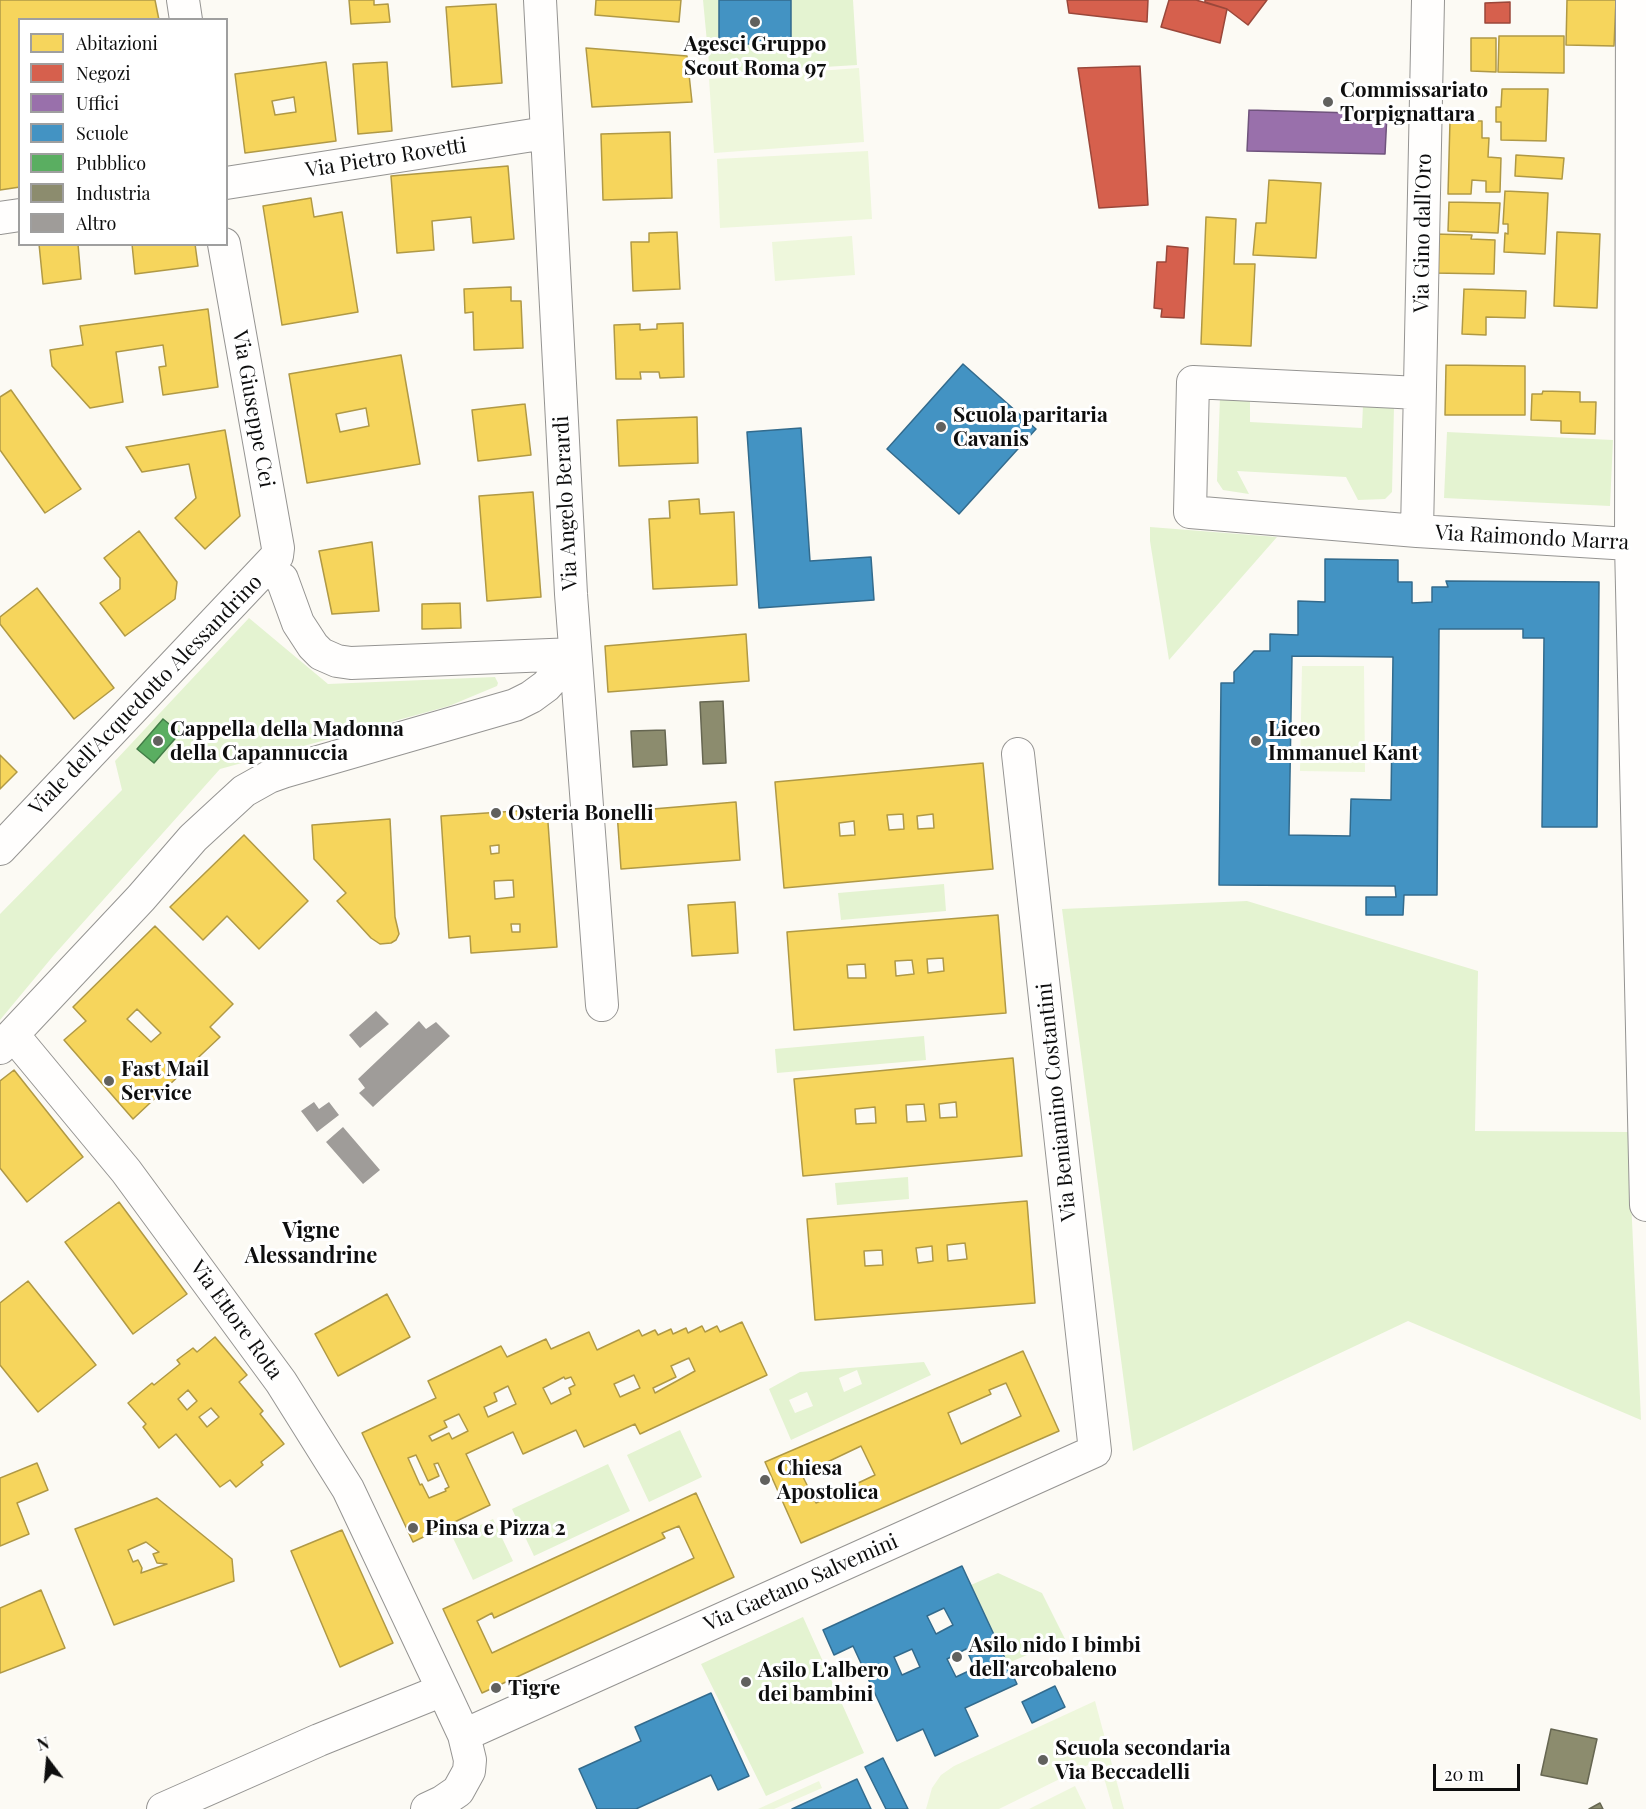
<!DOCTYPE html>
<html>
<head>
<meta charset="utf-8">
<style>
  body { margin:0 }
  #map { position:relative; width:1646px; height:1809px; overflow:hidden; background:#fcfaf4; font-family:"Playfair Display",serif }
  canvas { display:block }
  .legend { position:absolute; left:18px; top:18px; width:210px; height:228px; box-sizing:border-box; background:#fff; border:2px solid #9f9f9f; margin:0; padding:8px 10px; list-style:none; font-size:18px; color:#0e0e0e }
  .legend li { display:flex; align-items:center; gap:12px; height:30px }
  .legend b { width:30px; border:2px solid #9f9f9f }
  .north { position:absolute; left:18px; top:1731px; width:60px; height:60px; -webkit-text-stroke:4px #fff; paint-order:stroke; rotate:344deg; font-size:16px; font-weight:700; line-height:24px; text-align:center; color:#0e0e0e }
  .north::after { content:''; display:block; margin:auto; width:21px; height:27px; background:#0e0e0e; clip-path:polygon(50% 0,100% 100%,50% 72%,0 100%) }
  .scale { position:absolute; left:1433px; top:1764px; width:87px; height:27px; box-sizing:border-box; border:3px solid #0e0e0e; border-top:0; padding-left:8px; font-size:18px; line-height:21px; white-space:nowrap; color:#0e0e0e; -webkit-text-stroke:4px #fff; paint-order:stroke }
</style>
</head>
<body>
<div id="map">
<canvas width="1646" height="1809"></canvas>
<ul class="legend">
<li><b style="height:16px;background:#f6d55c"></b>Abitazioni</li>
<li><b style="height:16px;background:#d6604d"></b>Negozi</li>
<li><b style="height:16px;background:#9970ab"></b>Uffici</li>
<li><b style="height:16px;background:#4393c3"></b>Scuole</li>
<li><b style="height:16px;background:#5aae61"></b>Pubblico</li>
<li><b style="height:16px;background:#8c8c6e"></b>Industria</li>
<li><b style="height:16px;background:#9f9c99"></b>Altro</li>
</ul>
<div class="north">N</div>
<div class="scale">20 m</div>
</div>
<script>
const g = document.querySelector('canvas').getContext('2d');
g.lineJoin = 'round';
function fillPath(path, color) { g.fillStyle = color; g.fill(path, 'evenodd'); }
const shape = rows => new Path2D(rows.map(r => 'M' + r).join(''));
function strokePath(path, color, width, dash) { g.strokeStyle = color; g.lineWidth = width; g.lineCap = dash ? 'butt' : 'round'; g.setLineDash(dash || []); g.stroke(path); }
function label(font, color, halo, rows, align = 'center') {
  g.font = font + ' "Playfair Display",serif'; g.lineWidth = 6; g.setLineDash([]); g.textBaseline = 'middle'; g.strokeStyle = halo; g.fillStyle = color; for (const [text, x, y, turn = 0] of rows) {
    g.save(); g.translate(x, y); g.rotate((+turn || 0) * Math.PI / 180); g.textAlign = isNaN(turn) ? turn : align; if (halo) g.strokeText(text, 0, 0); g.fillText(text, 0, 0); g.restore();
  }
}
fillPath(shape([
  [703,0,853,0,857,65,710,74],
  [1220,397,1250,399,1250,422,1362,428,1363,405,1394,407,1392,492,1385,499,1358,500,1346,477,1237,471,1249,494,1223,490,1217,481],
  [1447,432,1613,440,1610,506,1444,498],
  [1150,527,1277,537,1169,660,1150,541],
  [249,618,328,684,495,677,498,683,497,686,449,706,220,769,54,955,0,1020,0,914,122,790,115,761],
  [944,884,946,911,841,920,838,893],
  [1247,901,1478,971,1475,1131,1628,1132,1641,1420,1408,1321,1133,1451,1062,909],
  [924,1036,926,1060,777,1073,775,1049],
  [908,1177,909,1199,837,1205,835,1183],
  [924,1362,931,1375,791,1440,769,1389,800,1372],
  [857,1370,862,1384,844,1392,839,1378],
  [807,1392,813,1406,795,1413,789,1400],
  [680,1430,702,1477,649,1502,627,1455],
  [608,1464,630,1511,534,1556,512,1509],
  [493,1519,513,1561,473,1580,453,1538],
  [998,1573,1042,1593,1065,1639,1008,1663,971,1585],
  [803,1617,864,1753,766,1796,701,1664]
]), '#e4f3d1');
fillPath(shape([
  [859,68,864,142,714,153,709,79],
  [868,151,872,219,720,228,717,159],
  [852,236,855,275,775,281,772,242],
  [1302,666,1364,666,1365,772,1300,771],
  [1095,1701,1124,1809,1113,1809,1102,1771,1098,1766,1090,1764,999,1809,926,1809,932,1788,941,1775,954,1766],
  [819,1781,822,1788,774,1809,758,1809],
  [1075,1786,1086,1809,1029,1809]
]), '#eef7dc');
const homes = shape([
  [0,0,155,0,159,20,20,20,20,187,0,190,0,0],
  [349,0,374,0,374,5,388,4,390,22,351,24,349,0],
  [596,0,681,0,679,22,595,15,596,0],
  [1567,0,1616,0,1614,46,1566,45,1567,0],
  [496,4,502,83,452,87,446,7,496,4],
  [1499,36,1564,36,1564,73,1498,72,1499,36],
  [1471,38,1496,38,1496,72,1471,71,1471,38],
  [586,48,687,56,692,102,592,107,586,48],
  [326,62,336,141,245,153,235,74,326,62],
  [294,97,296,112,275,115,272,101,294,97],
  [387,62,392,131,358,134,353,64,387,62],
  [1502,89,1548,89,1546,141,1501,140,1501,122,1496,122,1496,107,1501,107,1502,89],
  [1450,121,1482,121,1482,138,1489,138,1488,157,1501,158,1500,192,1486,192,1486,181,1472,180,1471,194,1448,194,1450,121],
  [670,132,672,198,603,200,601,134,670,132],
  [1516,155,1564,158,1562,179,1515,176,1516,155],
  [508,166,514,239,473,243,471,217,432,221,434,250,397,253,391,176,508,166],
  [1269,180,1321,183,1316,258,1253,255,1256,223,1266,223,1269,180],
  [1505,191,1548,193,1545,254,1504,252,1505,233,1508,234,1508,224,1503,224,1505,191],
  [311,198,314,217,342,212,358,312,282,325,263,206,311,198],
  [1449,202,1500,203,1498,233,1448,231,1449,202],
  [1206,217,1236,219,1234,264,1255,264,1251,346,1201,344,1206,217],
  [677,232,680,289,633,291,631,242,649,242,649,233,677,232],
  [1557,232,1600,234,1597,308,1554,306,1557,232],
  [1434,234,1472,235,1471,239,1495,240,1494,274,1433,273,1434,234],
  [39,244,78,244,81,279,43,284,39,244],
  [132,244,195,244,198,266,135,274,132,244],
  [511,287,511,301,521,301,523,348,474,350,473,312,465,313,464,289,511,287],
  [1464,289,1526,291,1525,318,1486,317,1486,335,1462,334,1464,289],
  [208,309,218,387,163,395,159,367,166,366,163,345,116,352,123,402,90,408,52,366,50,350,83,345,80,326,208,309],
  [683,323,684,377,660,378,659,372,640,372,641,379,616,379,614,325,640,324,640,330,657,329,657,324,683,323],
  [401,355,420,464,307,483,289,374,401,355],
  [366,408,369,426,340,432,336,414,366,408],
  [1446,365,1525,366,1525,415,1445,415,1446,365],
  [11,390,81,489,45,513,0,450,0,397,11,390],
  [1543,391,1580,392,1580,402,1596,402,1595,434,1561,433,1561,421,1531,420,1532,394,1542,394,1543,391],
  [525,404,531,455,478,461,472,410,525,404],
  [697,417,698,463,619,466,617,420,697,417],
  [225,430,240,516,205,549,175,518,196,498,189,464,142,472,126,447,225,430],
  [533,492,541,597,487,601,479,496,533,492],
  [699,499,700,514,734,512,737,585,653,589,649,519,670,518,669,501,699,499],
  [139,531,177,582,175,599,125,636,100,603,120,589,120,578,104,558,139,531],
  [372,542,379,611,332,614,319,551,372,542],
  [37,588,114,688,74,719,0,624,0,617,37,588],
  [460,603,461,628,422,629,422,604,460,603],
  [746,634,749,681,608,692,605,646,746,634],
  [0,755,17,772,0,789,0,755],
  [983,763,993,869,784,888,775,782,983,763],
  [903,814,904,829,889,830,887,815,903,814],
  [933,814,934,828,918,829,917,816,933,814],
  [854,821,855,835,840,836,839,823,854,821],
  [736,802,740,860,621,869,617,812,736,802],
  [547,809,557,947,471,953,470,936,449,938,441,816,547,809],
  [499,845,499,853,491,854,490,846,499,845],
  [513,880,514,897,495,899,494,881,513,880],
  [511,924,520,924,520,932,512,932,511,924],
  [390,819,395,917,399,934,396,940,391,943,380,944,371,938,337,901,346,893,314,859,312,825,390,819],
  [244,835,308,901,259,949,227,916,203,940,170,907,244,835],
  [735,902,738,953,692,956,688,905,735,902],
  [998,915,1006,1013,794,1030,787,932,998,915],
  [943,958,944,971,928,973,927,959,943,958],
  [912,960,914,974,896,976,895,961,912,960],
  [865,964,866,978,848,978,847,965,865,964],
  [155,926,233,1004,210,1027,220,1037,133,1119,64,1040,86,1021,73,1007,155,926],
  [137,1009,161,1033,151,1042,127,1019,137,1009],
  [1013,1058,1022,1156,803,1176,794,1079,1013,1058],
  [956,1102,957,1117,940,1118,939,1104,956,1102],
  [924,1104,926,1121,907,1122,906,1105,924,1104],
  [875,1107,876,1123,856,1124,855,1109,875,1107],
  [14,1070,83,1157,27,1202,0,1168,0,1081,14,1070],
  [1027,1201,1035,1303,815,1320,807,1219,1027,1201],
  [965,1243,967,1259,948,1261,947,1245,965,1243],
  [932,1246,933,1261,918,1263,916,1248,932,1246],
  [882,1250,883,1265,865,1266,864,1251,882,1250],
  [119,1202,187,1294,133,1334,65,1242,119,1202],
  [28,1281,96,1365,38,1412,0,1365,0,1303,28,1281],
  [387,1294,410,1337,338,1376,315,1334,387,1294],
  [742,1322,767,1375,640,1434,635,1424,584,1447,576,1430,523,1454,513,1432,466,1454,490,1505,413,1542,362,1433,436,1398,428,1381,501,1346,507,1357,546,1339,551,1349,589,1332,597,1350,639,1330,642,1336,655,1330,658,1335,671,1329,673,1334,686,1328,688,1333,702,1326,705,1332,717,1326,720,1332,742,1322],
  [689,1358,695,1371,655,1393,653,1388,676,1377,671,1366,689,1358],
  [634,1375,640,1388,620,1397,614,1384,634,1375],
  [564,1377,565,1379,571,1377,575,1385,569,1388,571,1394,551,1404,543,1388,564,1377],
  [508,1386,516,1404,488,1417,484,1407,497,1401,494,1393,508,1386],
  [459,1414,468,1431,452,1439,449,1433,432,1441,429,1436,447,1427,444,1421,459,1414],
  [416,1455,428,1481,439,1476,434,1464,438,1463,449,1487,445,1489,446,1491,429,1498,422,1484,420,1485,408,1458,416,1455],
  [215,1337,247,1375,239,1382,263,1411,260,1414,284,1444,261,1462,263,1465,236,1487,230,1480,220,1487,176,1434,159,1448,143,1427,146,1424,128,1403,152,1383,154,1385,180,1364,177,1360,193,1348,197,1352,215,1337],
  [188,1390,197,1401,187,1410,178,1399,188,1390],
  [211,1408,219,1417,207,1427,199,1417,211,1408],
  [1023,1351,1059,1431,801,1543,765,1462,1023,1351],
  [1006,1383,1021,1416,961,1444,948,1413,991,1394,989,1390,1006,1383],
  [861,1446,875,1475,816,1503,799,1469,817,1462,819,1466,861,1446],
  [37,1463,48,1490,17,1503,29,1534,0,1546,0,1478,37,1463],
  [696,1493,734,1577,482,1693,443,1609,696,1493],
  [679,1526,694,1558,492,1653,477,1621,492,1613,494,1618,665,1538,662,1533,679,1526],
  [157,1498,232,1559,234,1581,114,1625,75,1529,157,1498],
  [146,1542,159,1552,153,1554,157,1563,167,1564,141,1573,142,1568,138,1560,133,1562,128,1550,146,1542],
  [342,1530,393,1643,340,1667,291,1551,342,1530],
  [41,1590,65,1648,0,1673,0,1608,41,1590]
]);
fillPath(homes, '#f6d55c');
strokePath(homes, '#b09945', 1.5);
const shops = shape([
  [1067,0,1148,0,1147,22,1069,13,1067,0],
  [1169,0,1196,0,1227,9,1220,43,1161,27,1169,0],
  [1205,0,1267,0,1248,25,1227,9,1205,2,1205,0],
  [1510,2,1510,23,1485,23,1485,3,1510,2],
  [1140,66,1148,205,1099,208,1078,68,1140,66],
  [1167,246,1188,248,1184,318,1161,317,1162,309,1154,308,1157,262,1166,262,1167,246]
]);
fillPath(shops, '#d6604d');
strokePath(shops, '#9a473a', 1.5);
const offices = shape([
  [1249,110,1387,114,1385,154,1247,151,1249,110]
]);
fillPath(offices, '#9970ab');
strokePath(offices, '#6f537c', 1.5);
const schools = shape([
  [719,0,791,0,791,44,719,44,719,0],
  [963,364,1036,429,959,514,887,449,963,364],
  [801,428,810,561,871,557,874,600,759,608,747,432,801,428],
  [1325,559,1398,560,1398,582,1412,582,1412,603,1432,602,1432,587,1448,587,1446,581,1599,582,1597,827,1542,827,1544,638,1523,638,1523,629,1439,629,1437,895,1404,895,1403,915,1366,915,1366,897,1396,897,1395,886,1219,885,1221,683,1234,683,1234,672,1254,651,1270,651,1270,634,1298,635,1298,601,1325,602,1325,559],
  [1292,656,1393,657,1391,800,1351,799,1350,836,1289,835,1292,656],
  [962,1566,1017,1684,965,1708,978,1736,935,1756,923,1729,897,1741,853,1646,834,1655,823,1630,962,1566],
  [944,1608,953,1625,936,1634,927,1616,944,1608],
  [912,1649,920,1667,902,1675,894,1657,912,1649],
  [966,1649,975,1668,956,1677,947,1659,966,1649],
  [1055,1686,1065,1707,1032,1723,1022,1702,1055,1686],
  [711,1693,749,1776,718,1790,711,1775,636,1809,597,1809,579,1769,641,1741,635,1727,711,1693],
  [883,1758,908,1809,886,1809,865,1767,883,1758],
  [857,1779,871,1809,792,1809,857,1779]
]);
fillPath(schools, '#4393c3');
strokePath(schools, '#336b8d', 1.5);
const public = shape([
  [163,719,180,733,154,763,137,749,163,719]
]);
fillPath(public, '#5aae61');
strokePath(public, '#437e48', 1.5);
const industry = shape([
  [723,701,726,763,703,764,700,702,723,701],
  [665,730,667,765,633,767,631,731,665,730],
  [1551,1729,1597,1739,1587,1784,1541,1775,1551,1729],
  [1600,1803,1603,1809,1589,1809,1600,1803]
]);
fillPath(industry, '#8c8c6e');
strokePath(industry, '#666651', 1.5);
fillPath(shape([
  [376,1011,389,1024,360,1048,349,1035],
  [419,1021,426,1029,436,1022,450,1036,373,1107,359,1093,365,1088,358,1079],
  [314,1102,319,1109,329,1102,339,1115,317,1132,301,1111],
  [343,1127,380,1170,363,1184,326,1142]
]), '#9f9c99');
const street = shape([
  [183,0,186,20],
  [540,0,571,594,602,1005],
  [1632,0,1631,544,1646,1205],
  [226,183,546,133],
  [0,218,20,215],
  [1419,393,1193,382,1190,512,1417,531,1428,0],
  [1417,531,1646,545],
  [266,569,282,579,298,623,313,646,321,654,337,661,351,663,575,654],
  [0,849,277,556,278,548,224,244],
  [14,1036,126,1171,281,1382,348,1489,443,1690],
  [0,1048,141,898,193,838,244,791,269,777,283,772,515,705,531,697,546,686,575,654],
  [464,1735,1095,1451,1018,754],
  [163,1809,319,1740,443,1690,464,1735,470,1760,469,1771,458,1791,442,1802,427,1809]
]);
strokePath(street, '#959492', 34);
strokePath(street, '#fffefd', 32);
for (const [x, y, r, color] of [
  [755,22,6,"#61615e"],
  [1328,102,6,"#61615e"],
  [941,427,6,"#61615e"],
  [158,741,6,"#61615e"],
  [1256,741,6,"#61615e"],
  [496,813,6,"#61615e"],
  [109,1081,6,"#61615e"],
  [765,1480,6,"#61615e"],
  [413,1528,6,"#61615e"],
  [957,1657,6,"#61615e"],
  [746,1682,6,"#61615e"],
  [496,1688,6,"#61615e"],
  [1043,1760,6,"#61615e"]
]) { const dot = new Path2D(); dot.arc(x, y, r, 0, 2 * Math.PI); g.fillStyle = color; g.fill(dot); strokePath(dot, '#fff', 2); }
label('bold 21px', '#0e0e0e', '#fff', [
  ["Agesci Gruppo",755,44,"center"],
  ["Scout Roma 97",755,68,"center"],
  ["Commissariato",1340,90],
  ["Torpignattara",1340,114],
  ["Scuola paritaria",953,415],
  ["Cavanis",953,439],
  ["Cappella della Madonna",170,729],
  ["della Capannuccia",170,753],
  ["Liceo",1268,729],
  ["Immanuel Kant",1268,753],
  ["Osteria Bonelli",508,813],
  ["Fast Mail",121,1069],
  ["Service",121,1093],
  ["Chiesa",777,1468],
  ["Apostolica",777,1492],
  ["Pinsa e Pizza 2",425,1528],
  ["Asilo nido I bimbi",969,1645],
  ["dell'arcobaleno",969,1669],
  ["Asilo L'albero",758,1670],
  ["dei bambini",758,1694],
  ["Tigre",508,1688],
  ["Scuola secondaria",1055,1748],
  ["Via Beccadelli",1055,1772]
], 'left');
label('21px', '#0e0e0e', '#fff', [
  ["Via Pietro Rovetti",386,158,-9],
  ["Via Gino dall'Oro",1423,233,-89],
  ["Via Giuseppe Cei",253,409,80],
  ["Via Angelo Berardi",566,503,-93],
  ["Via Raimondo Marra",1532,538,3],
  ["Viale dell'Acquedotto Alessandrino",146,695,-46],
  ["Via Beniamino Costantini",1057,1102,-96],
  ["Via Ettore Rota",236,1320,54],
  ["Via Gaetano Salvemini",801,1583,-24]
]);
label('bold 22px', '#0e0e0e', '#fff', [
  ["Vigne",311,1231],
  ["Alessandrine",311,1256]
]);
</script>
</body>
</html>
